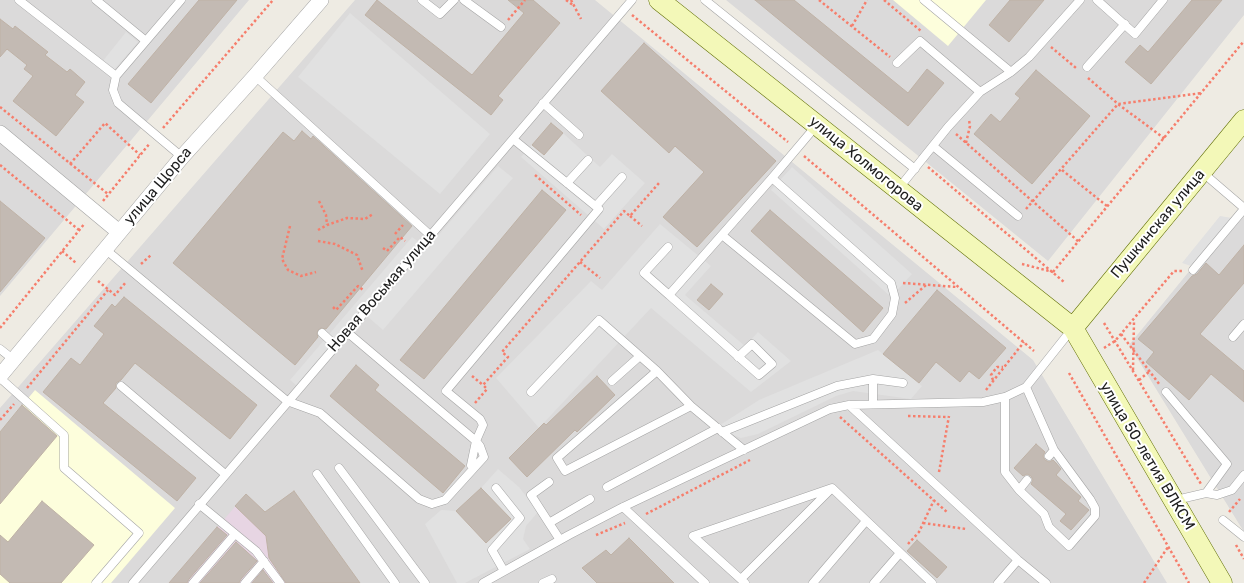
<!DOCTYPE html>
<html>
<head>
<meta charset="utf-8">
<style>
  body { margin:0 }
  canvas { display:block; background:#eeebe3 }
</style>
</head>
<body>
<canvas width="1244" height="583"></canvas>
<script>
const g = document.querySelector('canvas').getContext('2d');
g.lineJoin = 'round';
function fillPath(path, color) { g.fillStyle = color; g.fill(path, 'evenodd'); }
const shape = rows => new Path2D(rows.map(r => 'M' + r).join(''));
function strokePath(path, color, width, dash) { g.strokeStyle = color; g.lineWidth = width; g.lineCap = dash ? 'butt' : 'round'; g.setLineDash(dash || []); g.stroke(path); }
function label(font, color, halo, rows, align = 'center') {
  g.font = font + ' Rubik,sans-serif'; g.lineWidth = 4; g.setLineDash([]); g.textBaseline = 'middle'; g.strokeStyle = halo; g.fillStyle = color; for (const [text, x, y, turn = 0] of rows) {
    g.save(); g.translate(x, y); g.rotate((+turn || 0) * Math.PI / 180); g.textAlign = isNaN(turn) ? turn : align; if (halo) g.strokeText(text, 0, 0); g.fillText(text, 0, 0); g.restore();
  }
}
fillPath(shape([
  [0,0,249,0,0,296],
  [355,0,595,0,1033,360,1167,583,0,583,0,408],
  [726,0,1244,0,1244,15,1048,261],
  [1244,204,1244,532,1129,345]
]), '#dbdada');
fillPath(shape([
  [246,494,263,510,312,583,169,583]
]), '#e7d5e3');
fillPath(shape([
  [893,0,986,0,948,46],
  [35,390,175,508,111,583,0,583,0,432]
]), '#fdfedc');
fillPath(shape([
  [350,13,490,134,440,194,298,77],
  [126,32,138,42,113,71,102,62],
  [563,133,600,167,612,154,645,183,604,229,521,157,532,145,544,155],
  [498,166,513,178,383,330,368,317],
  [792,167,912,274,891,297,771,190],
  [1220,216,1232,218,1191,266,1182,263],
  [660,224,711,266,685,295,745,346,758,332,791,361,751,392,651,308,539,428,496,378,591,281,602,290],
  [412,237,419,242,297,386,290,380],
  [878,350,922,386,911,399,853,391,836,396,758,434,741,438,731,434,720,425,759,400],
  [498,469,519,487,538,512,526,526,523,539,530,549,465,583,457,583,425,524,441,510,456,511,486,543,511,519,481,488]
]), '#e1e1e1');
const building = shape([
  [199,0,237,0,151,103,128,84,199,0],
  [377,0,472,75,524,13,508,0,533,0,560,23,498,96,503,100,491,115,365,15,377,0],
  [755,0,794,0,908,93,927,69,944,83,908,126,755,0],
  [1010,0,1044,0,1009,42,989,25,1010,0],
  [1192,0,1222,0,1151,84,1125,62,1140,45,1148,52,1192,0],
  [0,19,13,29,15,26,48,52,45,55,67,72,70,69,85,82,75,95,84,102,56,136,13,101,33,76,24,69,27,65,7,49,0,57,0,19],
  [644,43,776,161,697,247,663,217,704,172,675,146,669,153,601,91,644,43],
  [1036,70,1090,116,1032,184,974,134,991,114,1000,122,1020,98,1015,94,1036,70],
  [551,123,563,133,544,155,532,145,551,123],
  [302,131,311,139,313,136,412,226,326,329,321,328,318,330,317,334,318,337,295,365,173,263,283,132,294,141,302,131],
  [542,190,566,210,424,379,400,360,542,190],
  [0,201,45,238,0,292,0,201],
  [770,210,883,308,863,332,751,231,770,210],
  [1244,245,1244,283,1200,334,1244,371,1244,402,1211,374,1189,400,1146,362,1154,352,1138,339,1192,276,1197,274,1206,263,1219,275,1244,245],
  [711,284,723,294,709,310,697,300,711,284],
  [937,290,1006,348,979,379,969,371,960,382,936,362,919,383,883,354,937,290],
  [124,297,257,405,230,439,135,363,121,380,116,383,116,388,103,403,196,478,177,501,43,392,71,358,80,365,104,334,94,326,112,304,115,307,124,297],
  [356,365,379,385,375,390,465,466,443,493,330,396,356,365],
  [597,376,615,395,577,432,575,430,527,477,509,458,544,423,546,425,597,376],
  [22,405,57,436,0,504,0,432,22,405],
  [1036,444,1045,452,1043,456,1045,460,1049,462,1053,460,1056,463,1061,469,1056,475,1081,497,1078,501,1089,510,1071,530,1060,521,1066,514,1031,484,1033,480,1031,476,1027,474,1023,476,1014,468,1036,444],
  [481,488,511,519,486,543,456,511,481,488],
  [294,491,360,583,286,583,269,558,266,536,235,506,246,494,265,512,294,491],
  [42,501,94,545,61,583,10,583,0,574,0,535,8,542,42,501],
  [217,527,227,535,189,579,187,583,169,583,217,527],
  [629,538,674,583,597,583,582,568,606,550,611,555,629,538],
  [917,540,947,567,937,578,907,551,917,540],
  [236,542,257,561,241,579,239,583,200,583,236,542],
  [263,570,273,583,252,583,263,570]
]);
fillPath(building, '#c3bab3');
strokePath(building, '#bfb2a6', 1);
const service = shape([
  [19,0,116,76],
  [96,0,146,41],
  [181,0,116,76,113,90,118,103,182,157],
  [422,0,440,14,454,0],
  [464,0,501,27],
  [705,0,915,169],
  [924,0,1011,72],
  [1097,0,1135,34,1163,0],
  [897,63,920,41,980,92],
  [1087,67,1125,24],
  [255,76,430,235],
  [543,103,579,135],
  [933,146,1018,216],
  [1202,172,1244,208],
  [567,183,588,160],
  [899,188,948,127,980,92,1011,72,1029,57,1080,0],
  [596,206,622,177],
  [722,235,855,344,873,339,892,314,895,298,891,283,772,178],
  [668,247,644,273,669,295],
  [105,249,287,401,320,413,419,499,432,504,445,500,484,457,480,446,476,441,347,332],
  [1193,270,1244,209],
  [322,333,335,345],
  [1233,337,1244,324],
  [0,349,14,360],
  [738,357,752,344,772,364,759,375,669,295,772,178,816,126],
  [0,378,64,435,64,468,139,533,96,583],
  [873,379,903,383],
  [612,381,640,356],
  [121,386,225,474],
  [1026,387,1054,450,1049,456],
  [531,392,599,320,657,371],
  [1166,392,1227,464,1206,493,1176,500],
  [1005,397,1005,472,1019,490,1027,480],
  [849,405,1018,560,1046,583],
  [691,406,657,371,557,458,565,471,691,406,744,450],
  [722,432,837,386,873,379,873,404],
  [471,465,476,441,483,425,480,419,446,391,599,209,513,139],
  [339,468,425,583],
  [317,474,395,583],
  [549,482,531,495,560,540],
  [607,487,718,428],
  [496,488,520,518,492,550,504,571],
  [1019,490,1044,514,1049,527,1069,546,1095,516,1095,508,1090,499,1054,450],
  [1206,493,1217,495,1232,490,1244,475],
  [199,504,256,551,280,583],
  [623,507,705,583],
  [1223,520,1244,537],
  [549,523,590,499],
  [741,579,830,490],
  [133,583,632,0],
  [193,583,235,534],
  [245,583,264,561],
  [483,583,569,535,623,507,830,409,849,405,983,402,1005,397,1026,387,1072,329],
  [543,583,552,579],
  [745,583,693,536,832,488,932,583],
  [813,583,866,521],
  [874,583,900,553],
  [998,583,1018,560]
]);
const minor = shape([
  [0,133,119,232],
  [0,376,182,157,255,76,321,0]
]);
const secondary = shape([
  [659,0,1073,328,1222,583],
  [1073,328,1244,120]
]);
strokePath(service, '#a4a4a4', 9);
strokePath(minor, '#a4a4a4', 16);
strokePath(secondary, '#637108', 21);
strokePath(shape([
  [566,0,573,5],
  [571,0,581,19],
  [819,0,890,57],
  [884,0,921,31],
  [632,15,788,142],
  [508,20,525,0],
  [852,26,867,0],
  [1051,47,1076,68],
  [1088,78,1118,104,1165,139],
  [0,107,108,194],
  [163,128,273,0],
  [956,134,1079,242],
  [966,143,970,126,969,120],
  [804,156,1034,351],
  [70,164,105,123,140,155],
  [0,165,79,230],
  [928,167,1064,282],
  [1062,170,1107,206],
  [535,175,581,215],
  [103,201,150,143],
  [319,201,326,215,327,225],
  [1026,209,1118,104,1202,93],
  [630,216,642,226],
  [290,226,282,259,288,270,301,276,316,272],
  [318,230,327,225,347,218,365,219,373,214],
  [395,234,403,225],
  [318,241,335,244,357,255,363,272],
  [383,248,387,251,400,237,405,241],
  [62,251,76,263],
  [580,262,600,278],
  [141,264,151,255],
  [1022,264,1053,272],
  [1053,272,1244,41],
  [98,281,115,295,126,282],
  [903,283,957,287],
  [905,303,926,285],
  [333,307,336,310,358,286,363,290],
  [1104,323,1201,484],
  [0,328,85,223],
  [1121,334,1160,385],
  [1104,348,1115,341,1174,271,1184,271],
  [1133,370,1134,321],
  [1069,373,1189,583],
  [472,376,483,385],
  [993,380,991,375,997,367,1003,367],
  [1139,380,1150,371],
  [27,388,108,290],
  [986,390,1024,342],
  [475,403,487,389,483,385,508,357,502,352,624,211,630,216,659,183],
  [908,416,948,417],
  [840,417,948,513],
  [0,420,14,404],
  [939,472,949,416],
  [1229,512,1240,499],
  [646,514,750,460],
  [923,523,966,529],
  [596,535,625,523],
  [908,544,919,532,934,500],
  [1236,545,1244,559],
  [1144,583,1168,547]
]), '#f67e6c', 2.5, [2.5, 2.5]);
strokePath(service, '#fff', 8);
strokePath(minor, '#fff', 15);
strokePath(secondary, '#f3f8b8', 20);
label('15px', '#1d1d1d', '#fff', [
  ["улица Холмогорова",866,164,39],
  ["улица Щорса",158,186,-50],
  ["Пушкинская улица",1158,224,-50],
  ["Новая Восьмая улица",382,291,-49],
  ["улица 50-летия ВЛКСМ",1147,456,59]
]);
</script>
</body>
</html>
